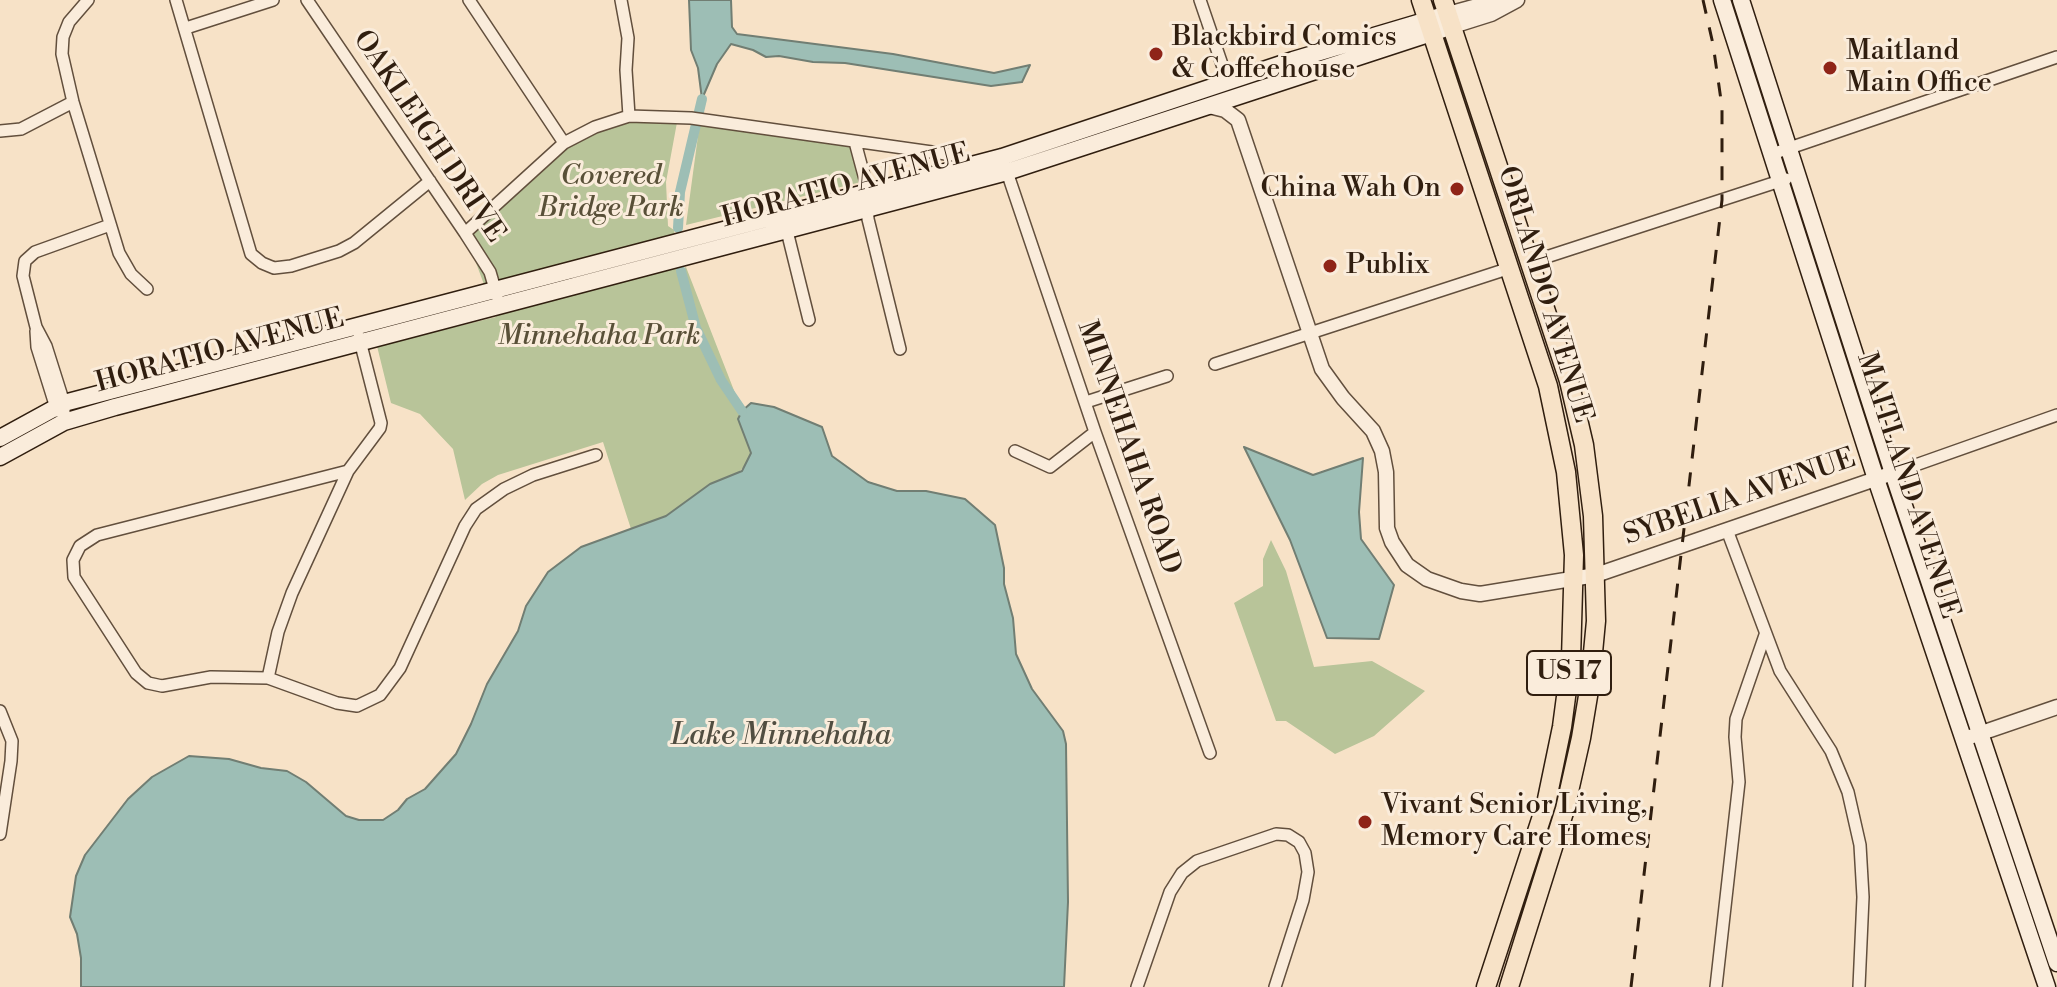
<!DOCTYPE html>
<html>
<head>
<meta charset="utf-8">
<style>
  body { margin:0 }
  canvas { display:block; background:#f7e2c7 }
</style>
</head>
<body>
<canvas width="2057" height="987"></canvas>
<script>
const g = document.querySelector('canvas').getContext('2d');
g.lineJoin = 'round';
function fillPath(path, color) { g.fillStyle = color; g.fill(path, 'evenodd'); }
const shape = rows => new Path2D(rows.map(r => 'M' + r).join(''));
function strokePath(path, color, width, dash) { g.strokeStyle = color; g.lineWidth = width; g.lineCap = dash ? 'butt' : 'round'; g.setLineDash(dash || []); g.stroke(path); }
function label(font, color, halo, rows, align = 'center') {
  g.font = font + ' "Libre Bodoni",serif'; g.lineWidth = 6; g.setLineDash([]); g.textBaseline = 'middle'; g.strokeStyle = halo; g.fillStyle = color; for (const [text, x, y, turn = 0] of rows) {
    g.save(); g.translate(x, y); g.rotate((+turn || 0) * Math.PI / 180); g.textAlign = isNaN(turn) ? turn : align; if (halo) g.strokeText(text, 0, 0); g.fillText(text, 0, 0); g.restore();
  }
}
fillPath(shape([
  [678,117,666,182,668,226,674,230,681,270,686,267,742,411,738,419,751,453,749,461,737,474,710,484,666,516,631,529,603,442,498,475,482,484,465,500,453,449,420,414,391,403,377,346,496,317,465,233,554,151,615,119],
  [700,121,850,145,861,182,686,225],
  [1271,540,1286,571,1314,667,1372,661,1425,691,1374,736,1335,754,1286,721,1276,721,1234,603,1263,586,1263,559]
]), '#b8c499');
const water = shape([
  [689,0,731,0,732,27,737,34,893,54,994,73,1030,65,1022,82,991,86,845,63,813,62,779,56,766,57,753,50,731,44,717,64,702,99,698,68,691,50,689,0],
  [751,403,774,407,822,427,832,456,868,482,897,491,926,491,965,499,995,525,1004,568,1004,584,1013,618,1016,654,1032,689,1063,731,1066,744,1068,902,1064,987,81,987,81,958,77,934,70,917,76,876,85,855,128,799,152,777,189,756,229,759,261,768,287,771,306,782,346,816,359,820,383,820,398,810,407,799,425,789,456,754,471,724,487,684,518,631,526,606,548,572,581,547,666,516,710,484,742,471,751,453,738,419,742,411,751,403],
  [1244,447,1313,475,1363,458,1359,512,1361,539,1394,585,1379,639,1327,638,1290,540,1244,447]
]);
fillPath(water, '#9dbeb5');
strokePath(water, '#717e73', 2);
strokePath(shape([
  [678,228,680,192,702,99],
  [681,271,696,328,721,380,742,411]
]), '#9dbeb5', 10);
const minor = shape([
  [88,0,69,22,63,37,62,54,73,102,119,253,131,274,147,289],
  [176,0,251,254,262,263,274,268,291,266,339,251,354,243,430,181],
  [307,0,465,233,490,272,497,296],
  [469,0,564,143],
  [621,0,628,38,626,70,629,116],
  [1200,0,1228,82],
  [186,28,273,0],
  [0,131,21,129,73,102],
  [855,142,866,183,868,219,900,349],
  [1772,154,2057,57],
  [1006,169,1095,432,1210,753],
  [785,223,809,320],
  [465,233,564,143,595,127,629,116,691,118,953,155],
  [1531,262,1786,179],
  [36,331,37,347,57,411],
  [1215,364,1510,268],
  [1086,402,1167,376],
  [64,422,64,403,46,346,36,327,23,276,25,261,35,252,110,225],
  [1015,451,1050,467,1095,432],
  [348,471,97,535,80,546,73,560,74,577,136,673,148,683,162,686,211,677,268,678,337,703,357,706,380,695,400,668,465,526,476,509,504,489,533,475,596,455],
  [1893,473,2057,415],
  [1727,530,1780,671,1831,751,1848,792,1860,845,1863,897,1859,987],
  [268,678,278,632,292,593,348,471,380,428,381,423,359,337],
  [0,711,12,741,11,761,0,834],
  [1137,987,1170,892,1182,873,1197,861,1276,834,1288,835,1299,842,1305,853,1308,872,1303,900,1275,987],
  [1716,987,1739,782,1735,737,1736,719,1765,635]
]);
const tertiary = shape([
  [1448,14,1499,0],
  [1453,26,1491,14,1517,0],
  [1209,106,1225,110,1238,120,1322,369,1343,398,1373,431,1382,451,1386,472,1387,528,1392,542,1407,565,1427,579,1461,591,1480,594,1596,575,1893,473],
  [1964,739,2057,707]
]);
const secondary = shape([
  [1722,0,1876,479,2047,987],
  [1741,0,1893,473,2057,963],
  [0,438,64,403,1002,157,1293,60,1448,14],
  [0,457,64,422,115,407,1007,172,1453,26]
]);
const primary = shape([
  [1421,0,1548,386,1566,472,1574,555,1571,659,1562,727,1546,804,1486,987],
  [1443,0,1569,381,1584,445,1593,516,1596,621,1590,684,1581,738,1565,809,1509,987]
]);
strokePath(minor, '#624f3d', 14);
strokePath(tertiary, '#624f3d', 17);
strokePath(secondary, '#301e0f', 19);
strokePath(primary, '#301e0f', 21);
strokePath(minor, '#faecdb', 11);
strokePath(tertiary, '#faecdb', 14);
strokePath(secondary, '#faecdb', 16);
strokePath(primary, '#f7e2c7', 18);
strokePath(shape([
  [1631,987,1722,200,1722,107,1713,44,1703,0]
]), '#301e0f', 3, [14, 14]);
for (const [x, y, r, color] of [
  [1156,54,8,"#8f2418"],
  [1830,68,8,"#8f2418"],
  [1457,189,8,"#8f2418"],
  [1330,266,8,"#8f2418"],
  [1365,822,8,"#8f2418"]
]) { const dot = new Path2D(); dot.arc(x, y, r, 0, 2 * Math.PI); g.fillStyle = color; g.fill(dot); strokePath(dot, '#faecdb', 3); }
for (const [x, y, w] of [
  [1569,673,84]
]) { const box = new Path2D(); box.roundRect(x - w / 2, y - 22, w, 44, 6); g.fillStyle = '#faecdb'; g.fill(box); strokePath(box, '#301e0f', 2); }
label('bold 26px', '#301e0f', null, [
  ["US 17",1569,673]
]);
label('28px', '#301e0f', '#faecdb', [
  ["Blackbird Comics",1172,38],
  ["& Coffeehouse",1172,70],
  ["Maitland",1846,52],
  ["Main Office",1846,84],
  ["China Wah On",1441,189,"right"],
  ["Publix",1346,266],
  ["Vivant Senior Living,",1381,806],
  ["Memory Care Homes",1381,838]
], 'left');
label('28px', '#301e0f', '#faecdb', [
  ["OAKLEIGH DRIVE",428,137,56],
  ["HORATIO AVENUE",846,187,-15],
  ["ORLANDO AVENUE",1544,295,73],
  ["HORATIO AVENUE",220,352,-15],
  ["MINNEHAHA ROAD",1128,448,71],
  ["MAITLAND AVENUE",1907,486,72],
  ["SYBELIA AVENUE",1740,498,-19]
]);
label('italic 28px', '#595038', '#faecdb', [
  ["Covered",611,177],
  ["Bridge Park",611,209],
  ["Minnehaha Park",599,337]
]);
label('italic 30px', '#514e41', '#faecdb', [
  ["Lake Minnehaha",781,737]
]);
</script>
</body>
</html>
